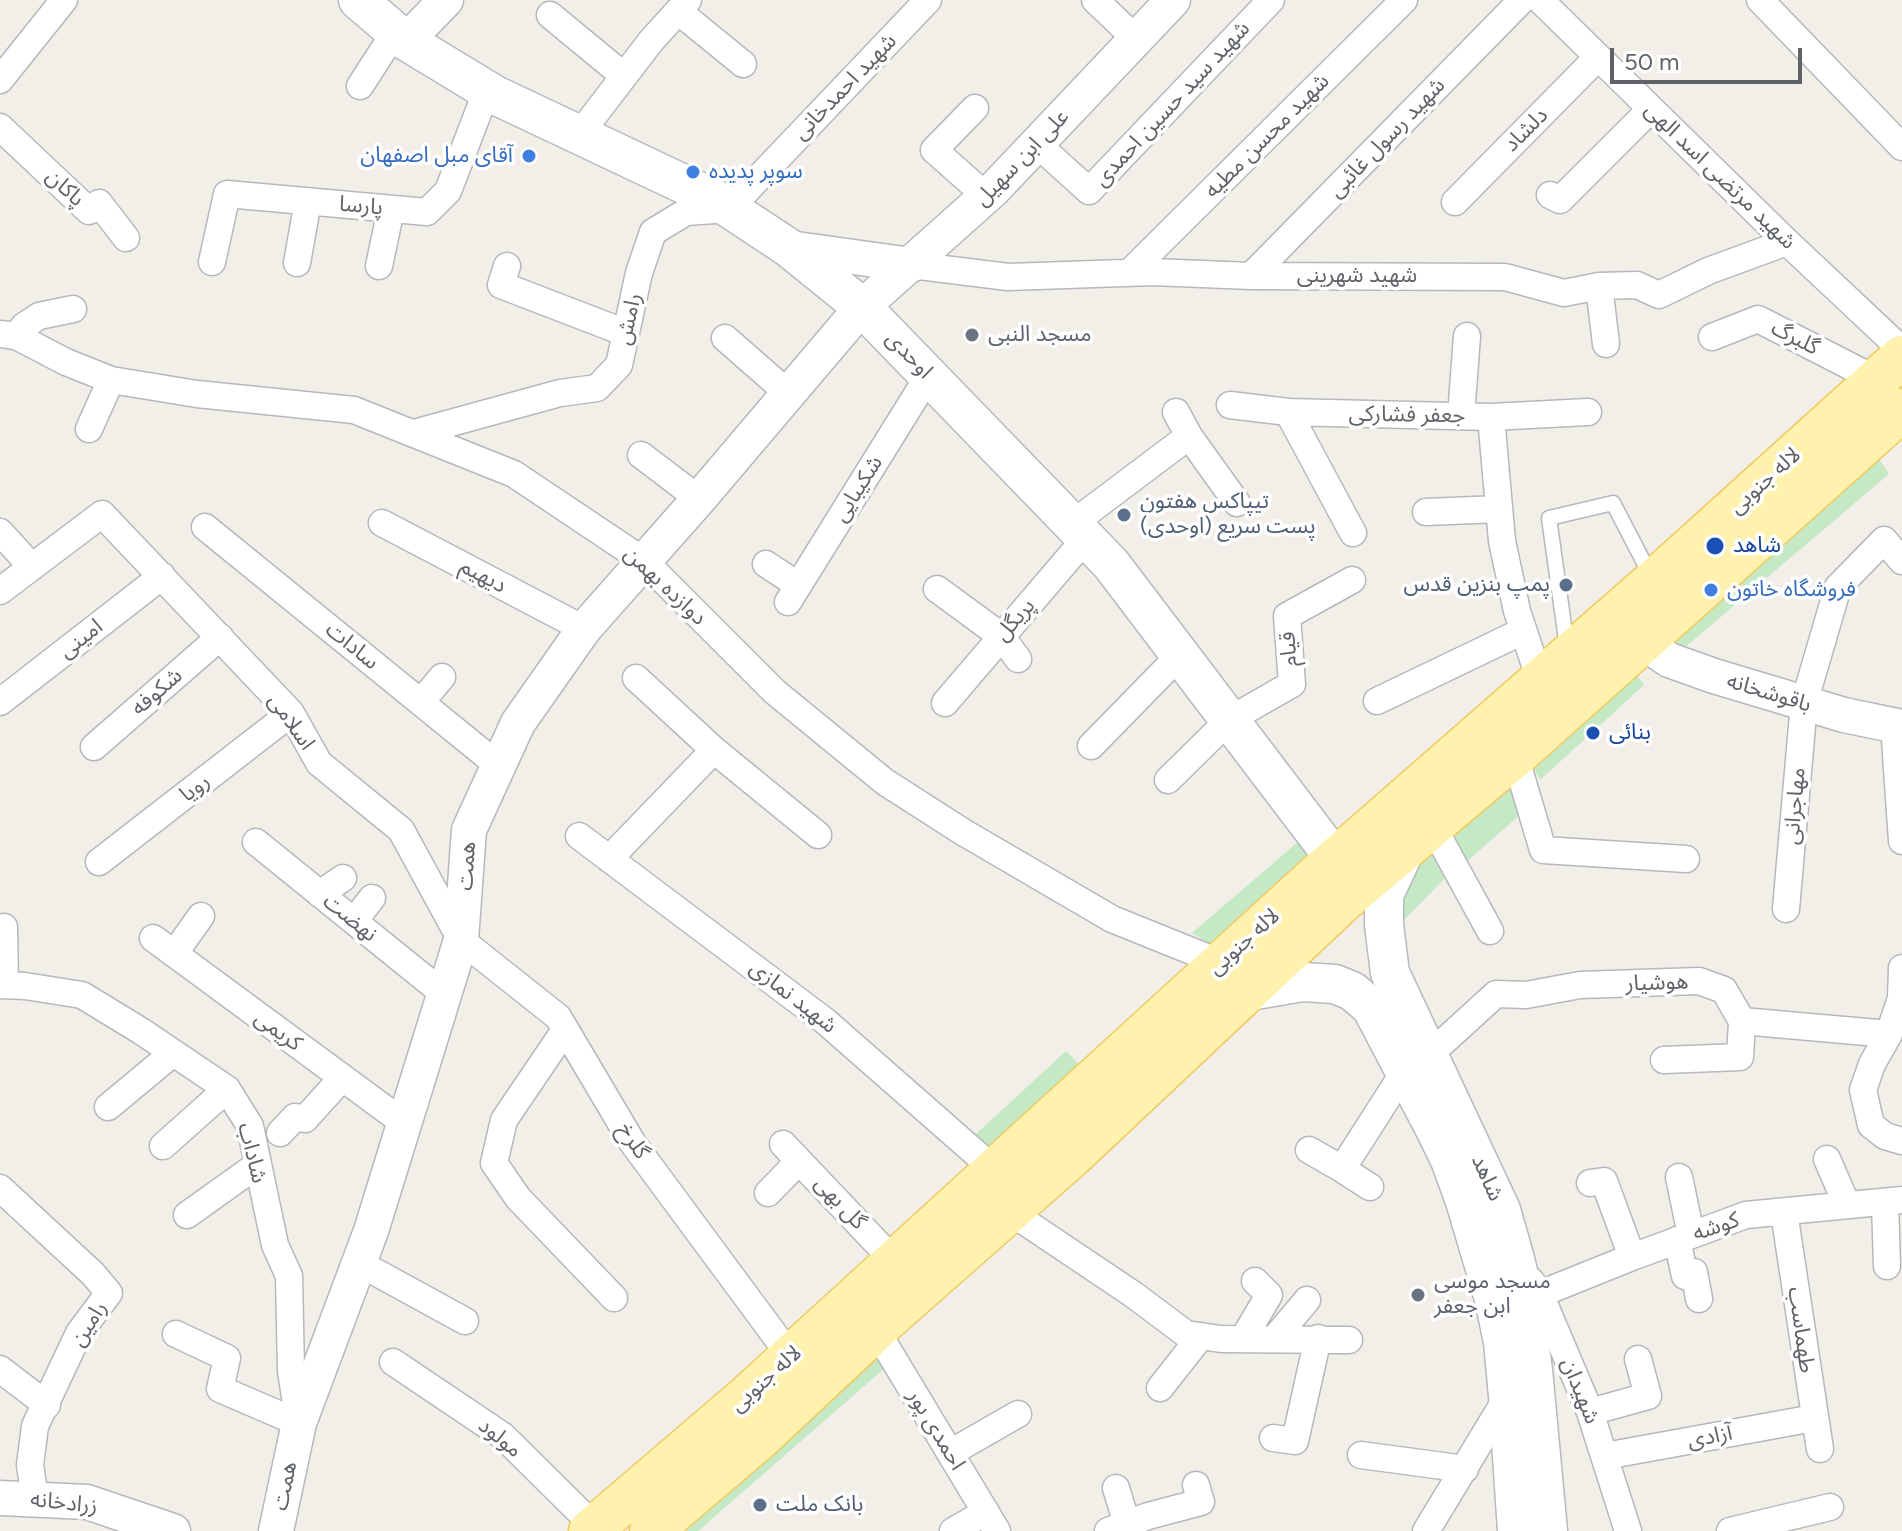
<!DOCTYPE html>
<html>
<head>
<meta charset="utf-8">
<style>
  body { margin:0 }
  #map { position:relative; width:1902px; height:1531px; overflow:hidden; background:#f1efe8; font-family:Figtree,sans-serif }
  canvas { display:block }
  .scale { position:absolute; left:1610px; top:48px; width:192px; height:36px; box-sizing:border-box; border:4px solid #5f6368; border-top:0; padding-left:10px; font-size:24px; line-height:28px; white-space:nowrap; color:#5f6368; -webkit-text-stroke:6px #fff; paint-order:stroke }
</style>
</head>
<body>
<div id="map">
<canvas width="1902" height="1531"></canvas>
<div class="scale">50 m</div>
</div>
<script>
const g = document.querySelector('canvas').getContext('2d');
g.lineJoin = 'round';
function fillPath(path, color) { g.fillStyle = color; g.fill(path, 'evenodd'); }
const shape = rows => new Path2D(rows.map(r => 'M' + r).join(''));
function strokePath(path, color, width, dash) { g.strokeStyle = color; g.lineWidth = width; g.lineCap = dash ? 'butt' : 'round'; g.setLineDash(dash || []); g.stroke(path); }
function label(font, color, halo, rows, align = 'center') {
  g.font = font + ' Figtree,"Noto Sans Arabic",sans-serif'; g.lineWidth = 7; g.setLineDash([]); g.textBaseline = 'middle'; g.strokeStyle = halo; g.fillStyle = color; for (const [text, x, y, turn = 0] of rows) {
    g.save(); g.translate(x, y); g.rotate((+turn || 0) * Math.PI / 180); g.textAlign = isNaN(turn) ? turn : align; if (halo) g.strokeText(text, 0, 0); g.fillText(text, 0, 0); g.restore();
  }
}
fillPath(shape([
  [1873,450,1889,474,1683,649,1668,635],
  [1631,667,1644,685,1540,780,1529,759],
  [1513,775,1522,813,1464,864,1447,828],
  [1298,842,1316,863,1218,949,1192,933],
  [1433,844,1448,875,1402,922,1401,904,1411,862],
  [1066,1051,1082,1068,992,1151,976,1134],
  [874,1347,886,1367,698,1531,667,1531]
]), '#c5e8c5');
const service = shape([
  [1567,647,1549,518,1613,503,1652,578]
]);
const minor = shape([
  [1095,0,1136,39],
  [1540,0,1787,242,1902,350],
  [1760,0,1902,147],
  [678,11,743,64],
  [550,15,624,76],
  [0,80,64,0],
  [360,86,395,32],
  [975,108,934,150,986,196],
  [0,127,89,211,99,203,126,238],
  [579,135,651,41,688,0],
  [1037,144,1089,191,1271,0],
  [1550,195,1560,200,1651,109],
  [1455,202,1598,57],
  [212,262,227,194,427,212,448,191,487,90],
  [297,263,308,201],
  [911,265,1008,277,1153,272,1251,276,1505,277,1564,293,1599,286,1637,285,1659,295,1708,271,1787,242],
  [379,266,391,209],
  [507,266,501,285,626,333],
  [1129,273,1404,0],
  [1251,276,1522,0],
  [1599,286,1606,344],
  [0,334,16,336,66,362,111,380,197,394,354,410,514,474,644,561,775,692,885,782,963,832,1112,919,1221,963],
  [16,336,24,326,39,316,73,309],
  [1712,337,1758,319,1877,380],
  [725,338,789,394],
  [1230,405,1288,412],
  [1176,412,1189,436,1237,503],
  [1461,416,1467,336],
  [1491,417,1588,412],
  [89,429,111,380],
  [414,433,560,393,597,388,619,365,639,273,653,232,686,212,729,209,928,0],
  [641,455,699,499],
  [1426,512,1499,509],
  [382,523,584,629],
  [1072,524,1189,436],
  [205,527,499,766],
  [0,532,32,567],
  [1353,533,1288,412,1491,417,1502,541,1517,611,1540,680],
  [766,564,798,585],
  [937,589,1001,636,1018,659],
  [0,591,102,514,291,713,319,763,401,830,461,940,558,1017,632,1142,791,1357],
  [788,602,929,375],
  [636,678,714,750,818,835],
  [1377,701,1523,631],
  [0,702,162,576],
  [421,702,442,677],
  [945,703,1086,538],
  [1894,725,1902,841],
  [1091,746,1180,655],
  [94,747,220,637],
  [1515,756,1543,850,1686,859],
  [1168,780,1229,720,1292,684,1287,616,1352,580],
  [1432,825,1490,931],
  [579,836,825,1021,996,1171],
  [256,842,444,994],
  [609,859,714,750],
  [99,862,291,713],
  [320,894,343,878],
  [1786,909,1804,703,1838,587,1884,540,1902,561],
  [354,921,372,898],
  [4,927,5,985],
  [153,938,404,1123],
  [174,954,201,916],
  [1902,968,1901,998,1889,1034,1872,1064,1863,1090,1871,1125,1885,1136,1902,1141],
  [0,985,25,986,82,995,141,1031,227,1089,250,1126,275,1245,289,1276,291,1371,299,1423],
  [565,1030,504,1120,494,1163,518,1198,614,1298],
  [1664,1060,1740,1057,1742,1021],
  [108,1107,173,1053],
  [280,1133,295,1117,305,1119,342,1078],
  [783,1144,896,1263],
  [163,1146,227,1089],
  [1309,1150,1342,1169,1404,1072,1429,1055,1496,994,1526,995,1580,985,1699,981,1724,990,1742,1021,1889,1034],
  [1827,1159,1847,1205],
  [1342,1169,1370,1187],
  [1679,1177,1691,1235],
  [1590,1183,1604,1181,1632,1257],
  [0,1188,93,1274,109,1293,79,1333,35,1426,30,1465,35,1499],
  [768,1193,799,1161],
  [1885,1202,1887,1266],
  [1009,1211,1134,1295,1186,1334,1221,1339,1349,1340],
  [1784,1212,1820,1449],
  [187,1215,257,1165],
  [1677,1240,1685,1276,1694,1272,1699,1299],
  [359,1263,465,1321],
  [1531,1281,1540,1294,1590,1412,1628,1531],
  [1540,1294,1632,1257,1746,1215,1902,1200],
  [876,1330,997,1531],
  [176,1334,227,1358,220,1389,299,1423],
  [1275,1338,1307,1300],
  [1243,1339,1269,1295,1255,1281],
  [393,1362,503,1436,595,1527],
  [0,1369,47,1405],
  [1160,1388,1201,1336],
  [1590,1412,1648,1396,1638,1359],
  [1273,1438,1295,1441,1318,1338],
  [950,1453,1018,1414],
  [1361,1455,1465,1469],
  [1605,1456,1814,1418],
  [1116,1488,1127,1524],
  [953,1531,986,1512],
  [1108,1531,1148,1516,1201,1502,1196,1485],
  [1426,1531,1508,1396],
  [1730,1531,1830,1507]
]);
const tertiary = shape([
  [406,41,446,0],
  [789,248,911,265],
  [1643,642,1669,660,1714,676,1844,715,1902,727],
  [0,1498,87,1502,173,1531],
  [276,1531,299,1423,371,1231,461,940,469,830,518,723,584,629,699,499,862,307,993,190,1173,0]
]);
const secondary = shape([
  [358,0,406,41,495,95,715,199,789,248,862,307,1111,564,1335,859],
  [1406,848,1384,895,1384,925,1390,973,1501,1210,1515,1259,1523,1293,1533,1370,1548,1531],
  [1244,992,1302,982,1335,984,1352,991,1371,1007,1437,1133,1450,1160,1465,1201,1494,1299,1503,1342,1508,1396,1517,1531]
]);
const primary = shape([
  [590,1531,743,1400,1321,872,1654,581,1902,357],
  [651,1531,760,1438,885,1321,1072,1156,1344,900,1515,756,1902,410]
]);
strokePath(service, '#b5b8bc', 17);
strokePath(minor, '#b5b8bc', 29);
strokePath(tertiary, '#b5b8bc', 37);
strokePath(secondary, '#b6babf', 41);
strokePath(primary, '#f2c960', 45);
strokePath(service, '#fff', 14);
strokePath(minor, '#fff', 26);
strokePath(tertiary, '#fff', 34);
strokePath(secondary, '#fff', 38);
strokePath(primary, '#fff2af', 42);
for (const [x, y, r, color] of [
  [529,156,8,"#3f7fe0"],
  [693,172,8,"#3f7fe0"],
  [972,335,8,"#6b7280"],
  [1124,515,8,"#5c6f8a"],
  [1715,546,10,"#1a4fb4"],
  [1566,585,8,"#5c6f8a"],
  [1711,590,8,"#3f7fe0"],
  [1593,733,8,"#1a4fb4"],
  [1418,1295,8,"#6b7280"],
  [760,1505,8,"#5c6f8a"]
]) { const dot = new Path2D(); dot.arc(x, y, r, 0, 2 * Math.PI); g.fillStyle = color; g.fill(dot); strokePath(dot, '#fff', 3); }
label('22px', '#5f6368', '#fff', [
  ["شهید احمدخانی",845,87,-46],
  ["شهید سید حسین احمدی",1172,104,-47],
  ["دلشاد",1526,130,-45],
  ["شهید محسن مطیه",1267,136,-45],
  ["شهید رسول غائبی",1387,138,-46],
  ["علی ابن سهیل",1022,158,-46],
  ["شهید مرتضی اسد الهی",1720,176,44],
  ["پاکان",65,188,43],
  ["پارسا",361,206,5],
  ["شهید شهرینی",1357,276],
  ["رامش",629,319,-77],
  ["گلبرگ",1795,338,27],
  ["اوحدی",909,355,46],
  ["جعفر فشارکی",1407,415,1],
  ["لاله جنوبی",1765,481,-42],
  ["شکیبایی",858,489,-58],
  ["دیهیم",483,576,28],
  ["دوازده بهمن",665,586,43],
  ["پریگل",1015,620,-49],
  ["امینی",81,639,-38],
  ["سادات",352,646,39],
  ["قیام",1289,649,-95],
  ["شکوفه",157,692,-41],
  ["باقوشخانه",1769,693,17],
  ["اسلامی",291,722,55],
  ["رویا",195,788,-38],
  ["مهاجرانی",1795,806,-85],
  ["همت",467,866,-86],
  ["نهضت",350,918,39],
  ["لاله جنوبی",1244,942,-42],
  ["هوشیار",1657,983,-2],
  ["شهید نمازی",793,997,38],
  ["کریمی",278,1031,36],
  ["گلرخ",633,1141,56],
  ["شاداب",252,1153,76],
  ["شاهد",1487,1178,66],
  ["گل بهی",840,1203,47],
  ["کوشه",1716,1227,-19],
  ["رامین",89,1324,-58],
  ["طهماسب",1801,1330,82],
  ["لاله جنوبی",766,1379,-42],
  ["شهیدان",1580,1391,68],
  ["احمدی پور",936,1430,59],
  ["آزادی",1710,1437,-11],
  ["مولود",500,1438,39],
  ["همت",285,1486,-78],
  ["زرادخانه",64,1503,6]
]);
label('22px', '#366cbe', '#fff', [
  ["آقای مبل اصفهان",513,156,"right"],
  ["سوپر پدیده",709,172],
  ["فروشگاه خاتون",1727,590]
], 'left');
label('22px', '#5b616d', '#fff', [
  ["مسجد النبی",988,335],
  ["مسجد موسی",1434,1282],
  ["ابن جعفر",1434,1307]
], 'left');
label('22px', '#4e5e75', '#fff', [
  ["تیپاکس هفتون",1140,502],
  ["(اوحدی) پست سریع",1140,527],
  ["پمپ بنزین قدس",1550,585,"right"],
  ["بانک ملت",776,1505]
], 'left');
label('22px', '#164399', '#fff', [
  ["شاهد",1733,546],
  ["بنائی",1609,733]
], 'left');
</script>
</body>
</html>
